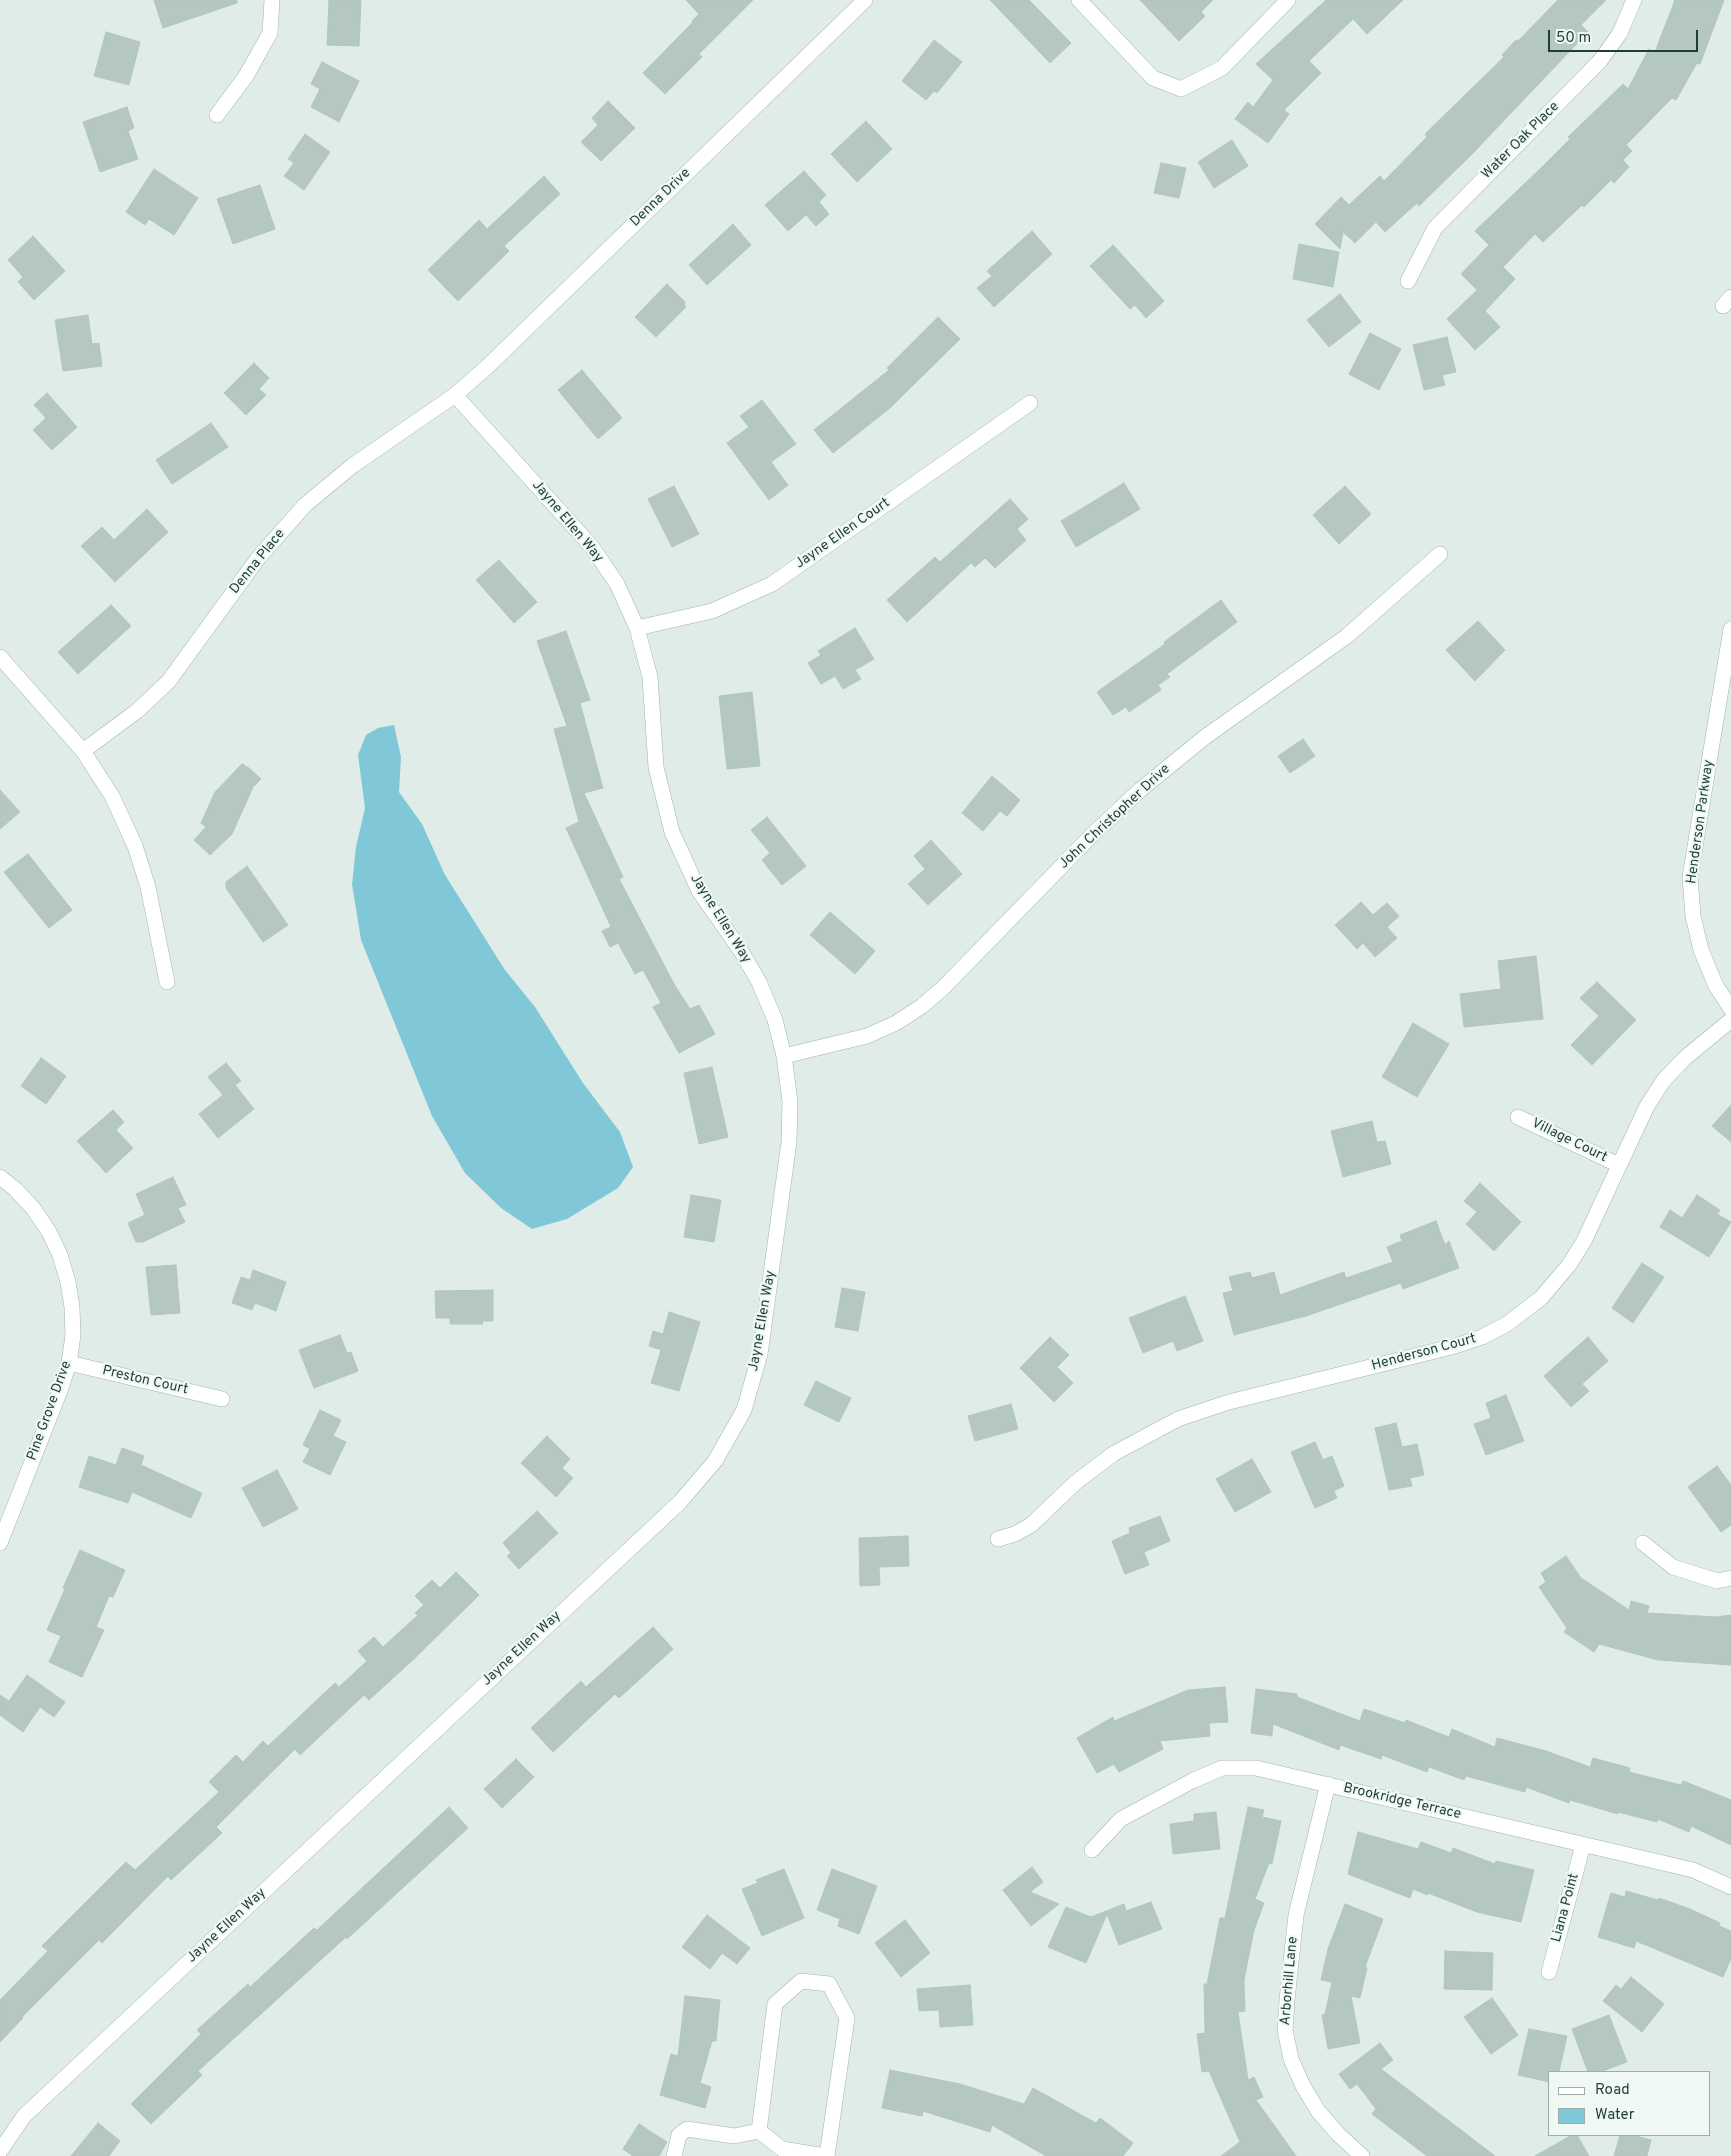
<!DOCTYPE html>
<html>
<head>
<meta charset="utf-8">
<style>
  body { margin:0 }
  #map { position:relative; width:1731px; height:2156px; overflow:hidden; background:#dfece7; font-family:Overpass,sans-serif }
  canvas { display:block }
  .legend { position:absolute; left:1548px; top:2071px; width:162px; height:65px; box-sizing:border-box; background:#f0f8f4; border:1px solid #9caea8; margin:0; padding:6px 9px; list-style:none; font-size:15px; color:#1e3e37 }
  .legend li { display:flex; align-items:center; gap:10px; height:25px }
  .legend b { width:25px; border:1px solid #9caea8 }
  .scale { position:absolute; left:1548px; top:30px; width:150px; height:22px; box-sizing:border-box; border:2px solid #1e3e37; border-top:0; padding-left:6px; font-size:15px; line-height:18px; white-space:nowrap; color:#1e3e37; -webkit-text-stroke:4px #f0f8f4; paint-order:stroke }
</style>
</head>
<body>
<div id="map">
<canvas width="1731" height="2156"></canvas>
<ul class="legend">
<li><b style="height:6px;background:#fff"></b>Road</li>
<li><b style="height:14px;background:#80c8d8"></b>Water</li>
</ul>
<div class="scale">50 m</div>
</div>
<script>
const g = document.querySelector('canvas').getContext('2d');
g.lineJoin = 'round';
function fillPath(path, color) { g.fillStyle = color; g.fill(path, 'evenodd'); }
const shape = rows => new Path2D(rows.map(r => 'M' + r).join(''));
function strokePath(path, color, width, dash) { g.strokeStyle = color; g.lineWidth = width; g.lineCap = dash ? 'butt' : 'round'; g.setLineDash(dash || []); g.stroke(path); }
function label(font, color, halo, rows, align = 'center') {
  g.font = font + ' Overpass,sans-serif'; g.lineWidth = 4.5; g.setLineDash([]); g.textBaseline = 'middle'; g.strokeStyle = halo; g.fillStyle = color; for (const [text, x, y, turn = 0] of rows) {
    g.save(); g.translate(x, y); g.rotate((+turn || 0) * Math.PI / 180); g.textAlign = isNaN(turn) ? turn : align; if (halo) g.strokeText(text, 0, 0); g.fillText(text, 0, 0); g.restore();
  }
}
fillPath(shape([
  [394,725,401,757,399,792,422,824,445,875,505,970,535,1007,583,1083,620,1132,633,1167,618,1188,567,1219,532,1229,501,1208,465,1173,432,1116,361,940,352,884,356,847,365,808,358,755,366,735,378,728]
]), '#80c8d8');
const building = shape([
  [154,0,237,0,237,3,163,28,154,0],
  [329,0,361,0,359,46,327,45,329,0],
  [686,0,753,0,699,54,702,57,665,94,643,73,693,22,692,21,699,14,686,0],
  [990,0,1029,0,1071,43,1050,63,990,0],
  [1140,0,1213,0,1201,12,1205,16,1179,41,1140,0],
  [1326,0,1403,0,1367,34,1353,19,1309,61,1321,73,1284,110,1289,114,1268,143,1235,119,1248,102,1253,107,1273,80,1256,64,1326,0],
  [1558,0,1606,0,1581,25,1588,32,1473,153,1419,206,1417,203,1385,232,1376,222,1355,243,1343,232,1340,249,1315,224,1341,197,1349,205,1380,176,1384,181,1427,137,1425,134,1504,57,1502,55,1516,40,1518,41,1558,0],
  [1675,0,1724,0,1700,64,1697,63,1676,100,1672,98,1626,145,1632,151,1623,160,1629,167,1614,183,1611,180,1584,207,1582,205,1543,242,1535,234,1503,267,1515,279,1485,311,1500,327,1475,350,1447,319,1477,290,1461,274,1489,245,1475,231,1542,167,1570,139,1568,137,1623,84,1628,89,1649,49,1655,52,1675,0],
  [106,32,140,42,129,85,94,76,106,32],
  [934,40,962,62,937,93,934,91,926,100,902,81,934,40],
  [322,62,359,81,339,122,311,107,320,89,311,84,322,62],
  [608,101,635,128,601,161,581,142,598,125,592,118,608,101],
  [127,107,134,128,128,131,138,159,100,172,83,122,127,107],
  [866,121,892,149,857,182,831,154,866,121],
  [305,134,330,152,304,190,284,176,294,163,288,159,305,134],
  [1232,140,1248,166,1214,188,1198,162,1232,140],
  [1161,163,1186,168,1179,198,1154,193,1161,163],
  [154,169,198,198,174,235,149,219,145,225,126,212,154,169],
  [804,171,826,195,819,202,829,214,816,226,806,215,788,231,765,205,804,171],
  [544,176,560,194,504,246,509,251,458,301,428,270,479,220,487,229,544,176],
  [260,185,275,229,233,244,217,199,260,185],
  [733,224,751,245,707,285,689,265,733,224],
  [1032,231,1052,254,994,307,977,288,992,276,987,271,1032,231],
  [33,236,65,271,34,300,18,282,23,277,8,260,33,236],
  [1299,244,1339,252,1333,287,1293,279,1299,244],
  [1113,245,1164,301,1146,318,1135,305,1130,309,1090,266,1113,245],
  [667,284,685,302,685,308,656,337,635,317,667,284],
  [1340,294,1361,322,1329,347,1307,320,1340,294],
  [88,315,92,344,99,343,102,366,63,371,55,320,88,315],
  [938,317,960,339,890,408,833,453,814,430,889,370,887,368,938,317],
  [1370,333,1401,349,1379,390,1349,374,1370,333],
  [1447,337,1456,372,1442,375,1445,385,1424,390,1413,345,1447,337],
  [254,363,269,378,259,389,266,395,246,415,224,393,254,363],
  [582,370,622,418,598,439,558,390,582,370],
  [47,393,77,427,52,450,33,430,46,418,34,405,47,393],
  [762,400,796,444,771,462,788,485,769,500,727,443,749,427,740,416,762,400],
  [211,423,228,447,172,484,156,460,211,423],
  [1124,483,1140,509,1076,547,1061,521,1124,483],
  [674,486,699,534,672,547,648,499,674,486],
  [1345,486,1371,514,1339,544,1313,515,1345,486],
  [1010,499,1028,519,1017,529,1026,540,995,568,985,558,975,567,971,563,907,622,887,600,935,557,940,562,1010,499],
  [147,509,168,532,115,582,81,546,102,527,114,540,147,509],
  [499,560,537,602,514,623,476,580,499,560],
  [1221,600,1237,622,1167,674,1170,677,1158,685,1161,690,1129,712,1126,707,1113,715,1097,692,1165,644,1164,642,1221,600],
  [111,605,131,626,78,674,58,652,111,605],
  [1478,621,1505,650,1475,681,1446,650,1478,621],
  [855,628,874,659,855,670,861,679,843,689,835,676,821,684,808,663,821,655,818,651,855,628],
  [566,631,590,700,580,703,603,788,584,793,623,877,619,879,674,984,690,1009,699,1005,715,1034,679,1053,653,1007,661,1003,643,970,635,974,618,943,610,947,602,931,611,927,566,828,579,822,554,729,567,726,537,641,566,631],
  [752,692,760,766,727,769,719,696,752,692],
  [1303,739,1315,756,1290,773,1278,756,1303,739],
  [242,764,249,768,261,779,253,787,232,834,210,855,194,840,206,827,201,823,215,792,242,764],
  [992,776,1020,800,1007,816,1000,811,983,831,962,813,992,776],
  [0,790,20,812,0,829,0,790],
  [767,817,806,866,782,885,762,860,770,853,751,830,767,817],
  [931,840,962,874,928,905,908,884,925,869,914,856,931,840],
  [28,854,72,910,49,928,4,872,28,854],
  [247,866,288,925,263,942,226,888,226,882,247,866],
  [1361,902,1373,915,1387,903,1399,916,1387,927,1397,938,1375,957,1363,943,1357,949,1335,925,1361,902],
  [830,912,875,951,855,974,810,935,830,912],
  [1536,956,1543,1019,1464,1027,1460,994,1501,989,1498,961,1536,956],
  [1597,982,1636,1020,1592,1065,1571,1045,1599,1016,1580,998,1597,982],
  [1413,1023,1449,1044,1417,1097,1382,1077,1413,1023],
  [41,1058,66,1076,46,1104,21,1086,41,1058],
  [226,1063,241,1081,235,1085,254,1109,218,1138,199,1114,223,1095,208,1077,226,1063],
  [712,1067,728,1137,699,1144,684,1073,712,1067],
  [1731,1105,1731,1142,1712,1126,1731,1105],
  [113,1110,124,1122,116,1130,133,1148,106,1173,77,1141,113,1110],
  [1372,1121,1377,1142,1385,1141,1391,1164,1343,1177,1331,1131,1372,1121],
  [173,1177,186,1205,178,1208,185,1222,143,1242,136,1242,128,1223,145,1215,136,1194,173,1177],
  [1480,1183,1521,1222,1494,1251,1466,1224,1477,1212,1464,1201,1480,1183],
  [691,1195,721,1200,714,1242,684,1237,691,1195],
  [1697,1195,1720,1210,1717,1214,1731,1222,1709,1257,1660,1227,1670,1210,1682,1218,1697,1195],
  [1436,1221,1445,1245,1449,1241,1459,1268,1403,1289,1401,1283,1306,1316,1234,1335,1223,1293,1233,1291,1229,1277,1250,1272,1252,1278,1274,1272,1280,1295,1344,1272,1346,1278,1393,1262,1387,1247,1402,1241,1400,1235,1436,1221],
  [1642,1263,1664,1277,1633,1323,1612,1308,1642,1263],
  [176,1265,180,1313,151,1315,146,1267,176,1265],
  [253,1270,286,1282,276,1311,255,1303,252,1310,232,1303,241,1277,250,1280,253,1270],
  [842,1288,865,1292,858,1331,835,1327,842,1288],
  [493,1290,493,1321,482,1321,483,1324,450,1324,450,1318,436,1318,435,1291,493,1290],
  [1185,1296,1203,1341,1177,1351,1173,1341,1143,1353,1129,1318,1185,1296],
  [669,1312,700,1322,679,1391,651,1383,661,1350,649,1346,653,1331,663,1334,669,1312],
  [340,1335,347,1353,351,1352,358,1371,314,1388,299,1350,340,1335],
  [1050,1337,1069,1355,1057,1367,1073,1383,1054,1402,1020,1368,1050,1337],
  [1588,1337,1608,1361,1582,1384,1589,1391,1571,1407,1544,1376,1588,1337],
  [816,1381,851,1398,839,1422,804,1405,816,1381],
  [1506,1395,1524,1441,1486,1455,1474,1424,1491,1418,1486,1403,1506,1395],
  [1011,1404,1018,1429,975,1441,968,1416,1011,1404],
  [320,1410,341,1420,333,1436,346,1442,330,1475,303,1462,310,1449,303,1445,320,1410],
  [1396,1423,1402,1447,1417,1444,1424,1475,1410,1478,1412,1486,1389,1490,1375,1428,1396,1423],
  [547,1436,570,1459,562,1468,573,1478,556,1497,521,1463,547,1436],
  [1315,1442,1323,1460,1332,1456,1344,1486,1334,1491,1337,1498,1315,1508,1291,1452,1315,1442],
  [122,1448,144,1456,141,1465,202,1493,191,1518,132,1492,128,1503,79,1487,89,1456,116,1465,122,1448],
  [1252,1459,1271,1492,1235,1512,1216,1479,1252,1459],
  [1717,1466,1731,1485,1731,1525,1721,1532,1688,1487,1717,1466],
  [277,1470,298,1509,263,1527,242,1488,277,1470],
  [537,1511,558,1533,519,1569,507,1556,511,1553,503,1543,537,1511],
  [1160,1516,1170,1541,1144,1552,1149,1565,1125,1574,1112,1541,1130,1533,1129,1528,1160,1516],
  [908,1536,909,1566,879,1567,880,1585,860,1586,859,1538,908,1536],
  [80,1550,125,1570,113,1597,109,1596,96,1627,104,1630,82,1677,49,1662,61,1636,47,1630,65,1589,63,1588,80,1550],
  [1566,1556,1581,1578,1629,1610,1631,1601,1649,1606,1647,1613,1716,1617,1731,1615,1731,1665,1658,1660,1599,1644,1594,1652,1564,1632,1567,1628,1539,1587,1546,1582,1541,1573,1566,1556],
  [456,1572,479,1595,416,1657,369,1700,364,1695,300,1755,295,1749,216,1827,222,1833,171,1880,168,1876,102,1943,99,1940,22,2017,23,2018,0,2042,0,2000,48,1951,42,1946,126,1862,135,1870,219,1792,209,1782,236,1755,243,1762,263,1741,268,1746,335,1683,339,1687,367,1661,358,1651,374,1637,383,1647,418,1615,415,1613,424,1605,415,1596,432,1580,440,1588,456,1572],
  [653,1627,673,1649,619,1698,615,1694,553,1752,531,1728,581,1681,586,1687,653,1627],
  [27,1675,65,1702,54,1717,40,1707,23,1732,0,1715,0,1695,9,1701,27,1675],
  [1225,1687,1228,1722,1209,1723,1210,1736,1160,1741,1163,1749,1119,1772,1114,1764,1097,1773,1077,1738,1113,1717,1114,1721,1188,1690,1225,1687],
  [1256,1689,1297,1694,1297,1697,1360,1721,1364,1709,1405,1723,1406,1720,1449,1737,1452,1729,1495,1747,1497,1738,1546,1751,1590,1767,1593,1758,1630,1768,1629,1772,1681,1785,1683,1781,1731,1800,1731,1845,1691,1826,1689,1832,1658,1819,1657,1822,1618,1812,1618,1814,1570,1800,1569,1803,1526,1787,1525,1792,1466,1776,1464,1780,1429,1767,1427,1772,1382,1755,1381,1759,1340,1745,1339,1750,1273,1724,1272,1736,1251,1733,1256,1689],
  [516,1759,534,1777,502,1808,484,1789,516,1759],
  [449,1807,468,1828,347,1939,346,1937,198,2071,202,2075,151,2124,131,2104,201,2034,197,2030,248,1984,250,1987,314,1928,317,1930,449,1807],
  [1248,1807,1264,1810,1262,1817,1281,1821,1272,1864,1269,1863,1255,1899,1264,1903,1254,1930,1244,1980,1245,2011,1238,2012,1248,2080,1254,2077,1263,2097,1256,2100,1296,2156,1221,2156,1240,2142,1209,2071,1202,2072,1197,2034,1205,2033,1204,1984,1207,1984,1220,1918,1225,1918,1248,1807],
  [1216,1812,1220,1849,1173,1854,1170,1824,1194,1821,1194,1814,1216,1812],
  [1358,1832,1418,1849,1421,1842,1451,1853,1453,1848,1495,1864,1496,1861,1534,1870,1521,1922,1477,1912,1428,1893,1427,1895,1413,1889,1410,1898,1348,1874,1358,1832],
  [1032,1867,1043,1882,1030,1892,1059,1904,1031,1926,1003,1890,1032,1867],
  [784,1869,804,1918,762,1936,742,1889,758,1883,756,1880,784,1869],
  [832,1869,877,1886,859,1934,838,1926,840,1919,817,1910,832,1869],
  [1626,1891,1658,1900,1659,1898,1690,1909,1720,1923,1719,1926,1731,1931,1731,1958,1723,1977,1636,1941,1634,1948,1598,1937,1611,1893,1625,1897,1626,1891],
  [1151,1902,1162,1929,1119,1945,1107,1914,1086,1963,1048,1947,1066,1907,1091,1917,1124,1904,1126,1911,1151,1902],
  [1345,1904,1383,1919,1365,1967,1367,1968,1360,1998,1351,1996,1360,2043,1328,2049,1322,2015,1325,2014,1332,1982,1321,1980,1328,1949,1345,1904],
  [707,1915,750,1948,737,1964,722,1953,710,1969,682,1947,707,1915],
  [905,1920,930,1953,901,1977,875,1943,905,1920],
  [1445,1951,1493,1953,1492,1990,1444,1989,1445,1951],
  [1631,1977,1664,2004,1642,2032,1603,2001,1616,1985,1621,1989,1631,1977],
  [970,1985,973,2025,940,2027,939,2010,919,2011,917,1989,970,1985],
  [685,1996,720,2000,716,2041,712,2041,700,2083,711,2087,705,2108,660,2095,671,2054,678,2056,685,1996],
  [1492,1998,1518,2035,1491,2054,1464,2017,1492,1998],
  [1609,2015,1627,2062,1600,2072,1588,2072,1572,2029,1609,2015],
  [1529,2029,1567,2036,1559,2072,1550,2072,1550,2082,1518,2075,1529,2029],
  [1380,2043,1393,2060,1381,2069,1495,2156,1427,2156,1372,2114,1376,2109,1357,2084,1350,2089,1339,2074,1380,2043],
  [890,2070,960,2084,1024,2104,1033,2088,1096,2123,1100,2118,1133,2143,1123,2156,1046,2156,992,2125,990,2132,923,2111,922,2116,882,2108,890,2070],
  [98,2123,120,2141,109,2156,71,2156,98,2123],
  [639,2124,667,2142,659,2156,633,2156,623,2149,639,2124],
  [1572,2135,1577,2135,1589,2156,1535,2156,1572,2135],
  [1620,2135,1632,2135,1651,2140,1647,2156,1614,2156,1620,2135]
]);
fillPath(building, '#b4c7c0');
strokePath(building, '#b1c7be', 1);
const street = shape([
  [1079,0,1153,78,1181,89,1222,68,1288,0],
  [217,115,246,76,270,33,272,0],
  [1408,281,1435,228,1600,61,1620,33,1634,0],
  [1723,306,1731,297],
  [637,628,712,611,772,584,1030,403],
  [1731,629,1690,877,1693,916,1701,950,1716,986,1731,1009],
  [0,657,83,751,112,796,135,846,148,887,167,982],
  [83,751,137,711,168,682,259,557,305,505,352,466,455,395,488,366,865,0],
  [784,1056,867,1036,896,1023,922,1006,943,988,1090,837,1140,790,1205,737,1347,636,1440,554],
  [1518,1117,1619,1165],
  [0,1177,15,1189,33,1208,49,1232,60,1255,68,1282,72,1307,73,1335,69,1363,61,1388,0,1543],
  [69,1363,222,1399],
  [998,1539,1015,1534,1031,1525,1075,1483,1113,1454,1178,1419,1229,1402,1455,1346,1482,1337,1507,1324,1541,1298,1569,1265,1584,1241,1646,1108,1663,1081,1685,1058,1731,1020],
  [1643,1543,1673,1567,1717,1581,1731,1578],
  [1328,1784,1296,1915,1287,2000,1285,2030,1291,2059,1303,2086,1318,2111,1338,2134,1362,2156],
  [1092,1850,1121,1819,1192,1781,1222,1768,1256,1768,1693,1870,1731,1887],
  [1549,1972,1583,1845],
  [759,2131,775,2004,801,1981,829,1984,847,2018,827,2156],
  [0,2151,24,2116,680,1502,715,1461,744,1410,760,1354,789,1142,790,1101,784,1056,775,1020,759,982,741,951,699,891,672,832,656,767,650,677,637,628,617,584,592,547,455,395],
  [674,2156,679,2135,687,2129,734,2136,759,2131,782,2149,825,2156]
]);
strokePath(street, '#a1b4af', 16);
strokePath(street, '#fff', 15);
label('14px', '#1e3e37', '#f0f8f4', [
  ["Water Oak Place",1521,141,-45],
  ["Denna Drive",661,198,-44],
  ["Jayne Ellen Way",567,522,50],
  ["Jayne Ellen Court",843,534,-35],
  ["Denna Place",258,562,-51],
  ["John Christopher Drive",1115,817,-43],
  ["Henderson Parkway",1701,822,-82],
  ["Jayne Ellen Way",720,919,58],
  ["Village Court",1569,1141,26],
  ["Jayne Ellen Way",763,1321,-80],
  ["Henderson Court",1424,1353,-15],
  ["Preston Court",145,1381,13],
  ["Pine Grove Drive",50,1411,-70],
  ["Jayne Ellen Way",522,1649,-43],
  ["Brookridge Terrace",1402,1802,13],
  ["Liana Point",1566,1908,-75],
  ["Jayne Ellen Way",227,1926,-43],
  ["Arborhill Lane",1290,1981,-85]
]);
</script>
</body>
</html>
